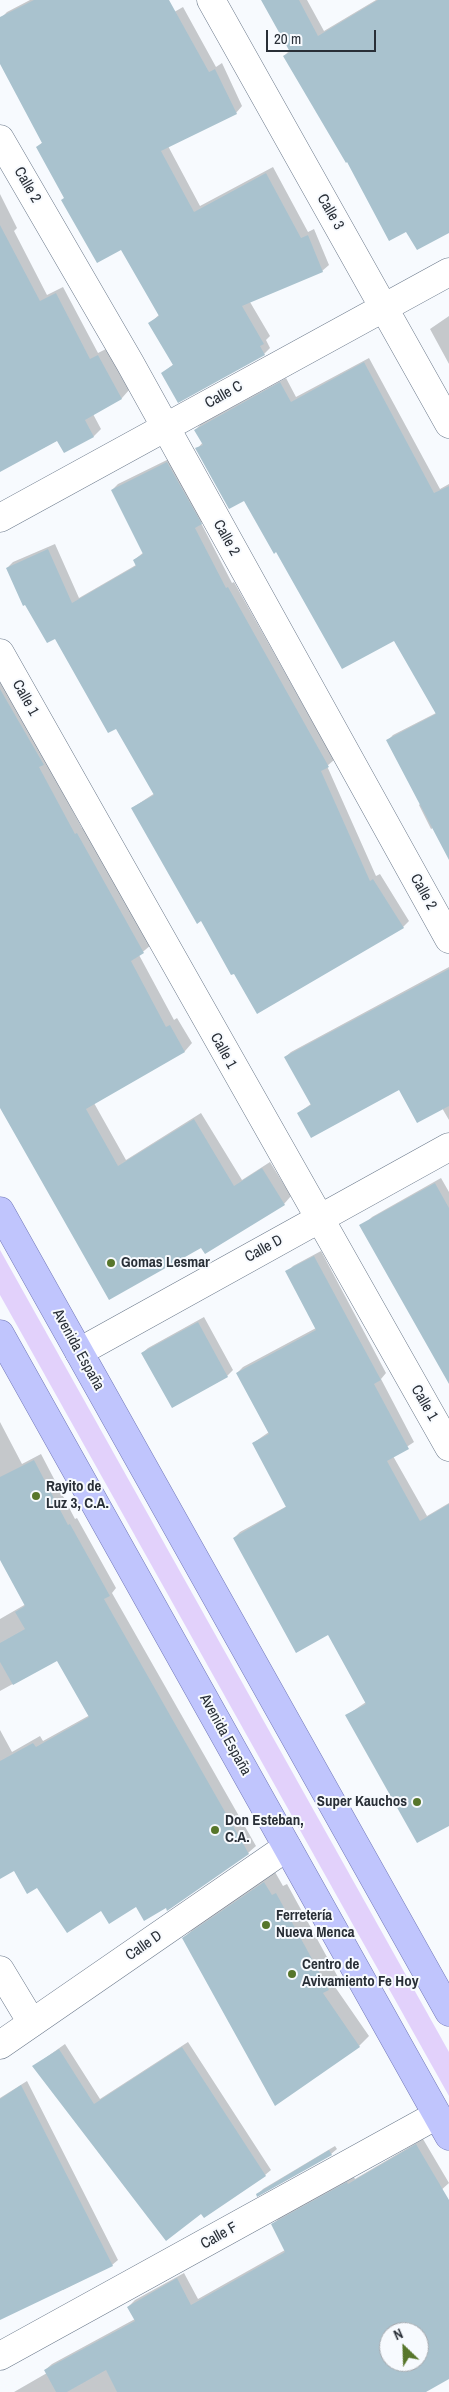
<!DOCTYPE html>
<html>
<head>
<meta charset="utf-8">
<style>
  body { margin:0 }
  #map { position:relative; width:449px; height:2392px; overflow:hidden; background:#f7fafe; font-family:"Archivo Narrow",sans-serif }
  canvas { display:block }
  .north { position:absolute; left:379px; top:2322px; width:50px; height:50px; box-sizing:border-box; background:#f7fafe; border:1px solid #a5a9ae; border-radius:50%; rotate:336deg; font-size:14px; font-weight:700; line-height:20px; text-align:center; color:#292f37 }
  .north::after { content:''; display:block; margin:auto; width:18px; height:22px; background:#57762b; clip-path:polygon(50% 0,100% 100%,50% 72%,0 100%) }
  .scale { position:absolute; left:266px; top:30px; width:110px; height:22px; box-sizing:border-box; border:2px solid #292f37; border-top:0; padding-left:6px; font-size:15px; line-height:18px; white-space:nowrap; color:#292f37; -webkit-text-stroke:4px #f7fafe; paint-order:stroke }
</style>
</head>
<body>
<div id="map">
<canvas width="449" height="2392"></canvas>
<div class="north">N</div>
<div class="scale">20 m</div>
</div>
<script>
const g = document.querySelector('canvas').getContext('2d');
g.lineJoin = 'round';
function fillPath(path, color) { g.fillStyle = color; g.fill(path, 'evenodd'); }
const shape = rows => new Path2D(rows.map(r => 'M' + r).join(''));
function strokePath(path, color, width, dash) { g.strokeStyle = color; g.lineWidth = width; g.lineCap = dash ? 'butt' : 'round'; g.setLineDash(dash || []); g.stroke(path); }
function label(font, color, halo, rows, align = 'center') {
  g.font = font + ' "Archivo Narrow",sans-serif'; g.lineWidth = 4; g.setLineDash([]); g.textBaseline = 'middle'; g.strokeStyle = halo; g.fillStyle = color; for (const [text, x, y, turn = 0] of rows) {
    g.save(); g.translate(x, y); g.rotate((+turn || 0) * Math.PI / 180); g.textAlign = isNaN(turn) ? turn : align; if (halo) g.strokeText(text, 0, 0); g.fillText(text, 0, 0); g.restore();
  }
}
fillPath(shape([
  [0,1250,449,2052,449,2096,0,1295]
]), '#e2d1fb');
fillPath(shape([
  [30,0,161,0,169,15,183,7,216,67,222,63,242,106,236,113,168,146,200,206,273,167,308,232,314,229,329,265,322,271,250,302,270,336,266,340,270,348,264,354,162,373,174,364,150,323,160,314,121,248,65,197,37,147,43,142,0,61,1,18,7,12],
  [262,0,307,0,324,31,376,0,449,0,449,232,407,230,348,160,284,56,290,50],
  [0,194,17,228,14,231,47,295,63,287,98,353,106,349,129,390,122,398,93,414,101,429,94,436,64,452,58,440,0,471],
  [449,316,449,364,430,329],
  [369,358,440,489,449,484,449,820,431,829,419,805,421,803,388,740,393,735,436,713,395,639,277,551,245,499,197,449,203,442,195,430,201,424,286,378,296,397],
  [173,457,207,517,201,523,232,583,234,582,334,760,327,766,376,876,380,874,409,921,403,927,201,920,132,808,155,793,117,727,7,568,13,562,55,544,79,598,136,565,134,560,144,552,112,490,118,484],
  [0,677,82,828,84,827,151,945,139,955,174,1020,177,1018,192,1043,185,1051,94,1103,126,1160,201,1113,242,1180,270,1162,291,1196,284,1204,201,1246,0,1105],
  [449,967,449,1120,442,1108,399,1088,298,1113,311,1104,285,1057,291,1052],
  [441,1178,449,1192,449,1362,366,1223,372,1217],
  [321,1251,386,1373,381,1379,414,1442,393,1456,427,1516,449,1503,449,1824,347,1715,366,1702,329,1634,234,1538,240,1532,287,1506,253,1443,269,1432,237,1373,243,1367,316,1328,287,1272,293,1266],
  [204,1317,233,1370,227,1376,172,1406,142,1353,148,1348],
  [0,1422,22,1464,41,1454,75,1519,77,1518,116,1588,112,1593,256,1846,248,1853,167,1907,136,1906,101,1909,37,1886,15,1869,0,1877,0,1730,12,1752,40,1736,43,1741,90,1715,58,1659,0,1691,0,1619,26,1604,0,1558],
  [275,1872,283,1886,287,1884,339,1979,333,1984,369,2036,359,2046,184,1938,194,1928],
  [188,2042,271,2170,265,2175,201,2212,34,2066,65,2044,100,2099],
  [27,2081,118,2260,112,2265,63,2290,62,2288,0,2317,0,2098],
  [423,2139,449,2183,439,2192,449,2209,449,2367,424,2392,14,2392,47,2373,45,2370,52,2364,135,2319,128,2307,135,2300,184,2273,198,2299,285,2250,272,2225,279,2218,354,2177,355,2179],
  [389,2332,419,2332,419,2362,389,2362],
  [335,2146,337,2149,331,2154,257,2195,263,2189]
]), '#0003');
fillPath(shape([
  [34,0,169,0,209,72,215,69,237,114,161,151,194,212,266,173,301,238,308,235,323,272,242,306,264,344,260,346,265,355,178,403,161,373,173,365,148,323,159,316,121,250,97,263,61,200,64,198,36,147,42,143,0,64,0,17],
  [261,0,299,0,318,36,378,0,449,0,449,233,417,250,406,232,389,241,347,162,346,163,283,56,290,52],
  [0,225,40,301,56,293,90,359,98,355,122,399,85,420,94,437,64,453,57,441,0,472],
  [364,362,434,493,449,486,449,860,386,740,436,714,394,641,342,669,276,552,274,554,244,501,229,509,195,448,203,445,194,430,280,382,291,402],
  [167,462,202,524,195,528,226,588,228,587,329,767,321,771,370,881,373,879,404,928,257,1014,234,974,231,975,201,921,197,924,131,808,154,795,116,729,108,733,55,639,47,643,25,605,23,606,6,568,48,549,72,603,136,566,133,560,143,554,111,490],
  [0,689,44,765,39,767,75,834,77,833,144,953,131,961,166,1027,170,1025,185,1052,86,1109,118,1166,194,1119,234,1186,262,1168,285,1205,205,1254,201,1248,109,1300,0,1108],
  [449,969,449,1106,417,1123,399,1090,311,1138,297,1113,311,1105,284,1057],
  [435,1183,449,1208,449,1384,359,1225],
  [314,1256,381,1380,374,1384,409,1449,387,1461,420,1521,449,1504,449,1826,417,1843,345,1715,366,1704,328,1635,296,1653,233,1538,286,1507,252,1443,269,1434,236,1373,316,1330,285,1271],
  [198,1322,228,1377,172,1408,141,1353],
  [34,1460,68,1525,70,1524,110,1596,104,1599,249,1854,167,1911,166,1908,144,1921,136,1907,109,1924,101,1911,67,1933,37,1888,27,1894,14,1871,0,1879,0,1761,33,1743,36,1747,89,1717,57,1661,13,1685,0,1662,0,1643,25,1629,15,1612,25,1606,0,1560,0,1477],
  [264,1882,272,1895,276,1893,329,1990,323,1993,360,2047,275,2106,182,1938],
  [182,2047,266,2176,204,2218,201,2214,166,2241,32,2066,59,2049,94,2104],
  [21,2085,113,2266,0,2320,0,2099],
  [416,2144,449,2200,449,2379,426,2392,117,2392,106,2370,67,2392,56,2392,44,2370,135,2321,127,2307,177,2278,191,2305,285,2252,271,2224,347,2182,348,2184],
  [389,2332,419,2332,419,2362,389,2362],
  [329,2150,332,2155,257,2197,256,2194]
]), '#a9c2ce');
const minor = shape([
  [211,0,449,424],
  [0,139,130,363,449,939],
  [0,518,449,272],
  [0,653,449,1447],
  [79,1352,449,1147],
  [0,1970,32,2023],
  [0,2045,287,1847],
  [0,2356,437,2115]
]);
const major = shape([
  [0,1211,449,2012],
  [0,1334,449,2136]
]);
strokePath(minor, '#6a788a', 29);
strokePath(major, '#7077b7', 29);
strokePath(minor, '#fff', 28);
strokePath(major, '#c0c5fd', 28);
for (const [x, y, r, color] of [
  [111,1263,5,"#57762b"],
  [36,1496,5,"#57762b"],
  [417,1802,5,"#57762b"],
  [215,1830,5,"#57762b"],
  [266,1925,5,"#57762b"],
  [292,1974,5,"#57762b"]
]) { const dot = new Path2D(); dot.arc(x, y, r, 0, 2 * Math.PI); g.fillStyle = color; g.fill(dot); strokePath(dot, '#f7fafe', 2); }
label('15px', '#292f37', '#f7fafe', [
  ["Calle 2",27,185,60],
  ["Calle 3",330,212,60],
  ["Calle C",224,395,-29],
  ["Calle 2",226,538,61],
  ["Calle 1",25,698,61],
  ["Calle 2",423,892,61],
  ["Calle 1",223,1051,61],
  ["Calle D",264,1249,-29],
  ["Avenida España",78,1350,61],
  ["Calle 1",424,1403,60],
  ["Avenida España",225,1735,61],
  ["Calle D",144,1946,-35],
  ["Calle F",219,2236,-29]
]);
label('bold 15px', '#292f37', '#f7fafe', [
  ["Gomas Lesmar",121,1263],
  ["Rayito de",46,1487],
  ["Luz 3, C.A.",46,1504],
  ["Super Kauchos",407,1802,"right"],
  ["Don Esteban,",225,1821],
  ["C.A.",225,1838],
  ["Ferretería",276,1916],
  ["Nueva Menca",276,1933],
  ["Centro de",302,1965],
  ["Avivamiento Fe Hoy",302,1982]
], 'left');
</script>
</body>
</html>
